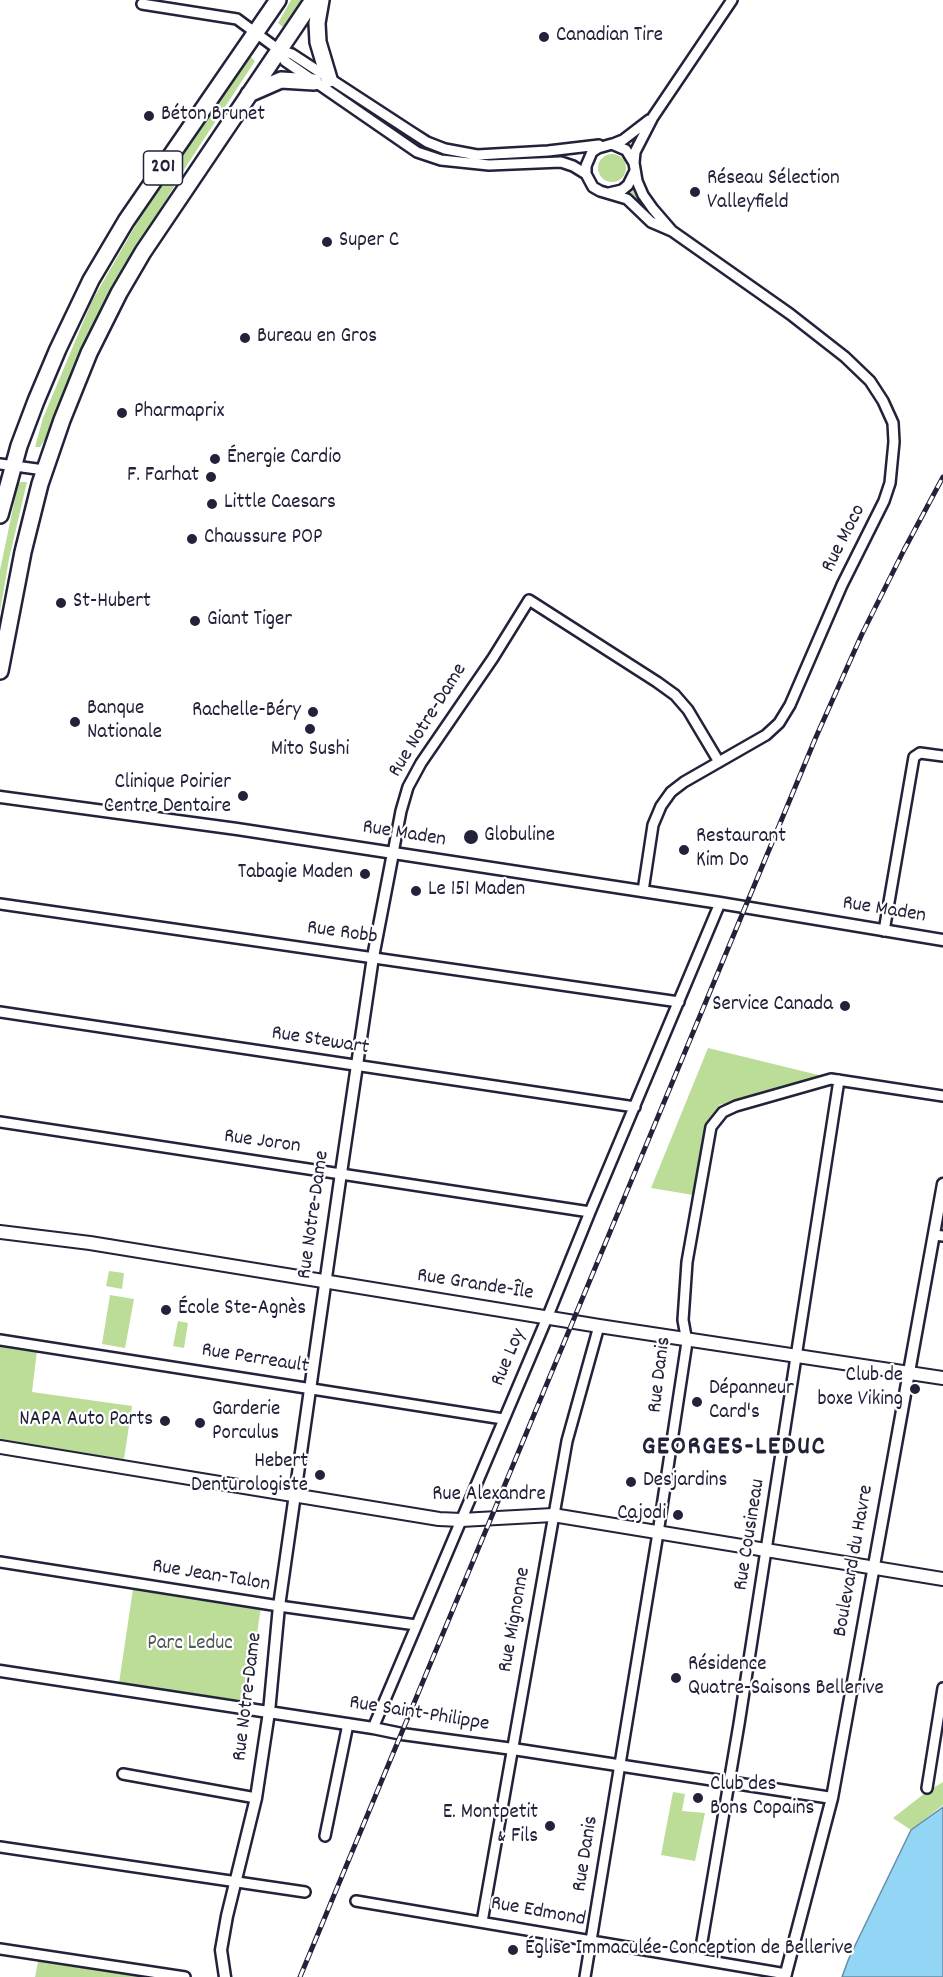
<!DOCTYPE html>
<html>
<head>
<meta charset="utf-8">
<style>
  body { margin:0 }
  canvas { display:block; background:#fff }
</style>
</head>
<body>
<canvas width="943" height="1977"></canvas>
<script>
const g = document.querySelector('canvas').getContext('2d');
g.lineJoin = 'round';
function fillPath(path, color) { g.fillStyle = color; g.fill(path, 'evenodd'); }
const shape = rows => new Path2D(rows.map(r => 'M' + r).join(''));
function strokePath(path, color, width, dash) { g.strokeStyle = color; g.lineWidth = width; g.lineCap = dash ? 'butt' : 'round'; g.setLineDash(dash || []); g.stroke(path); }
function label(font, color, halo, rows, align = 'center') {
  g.font = font + ' Dekko,sans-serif'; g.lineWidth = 4.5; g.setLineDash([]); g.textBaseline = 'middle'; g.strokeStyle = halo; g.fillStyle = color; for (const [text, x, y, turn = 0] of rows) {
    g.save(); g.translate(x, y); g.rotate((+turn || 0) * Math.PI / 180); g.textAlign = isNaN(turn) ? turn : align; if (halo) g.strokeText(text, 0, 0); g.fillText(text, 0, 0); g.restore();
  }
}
fillPath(shape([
  [291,0,303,0,283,27,278,23],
  [251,57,255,61,187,165,117,281,88,339,46,438,40,447,35,447,43,418,92,301,142,214,233,78,245,61],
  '598 168a14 14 0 1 1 28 0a14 14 0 1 1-28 0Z',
  [635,188,640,200,661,223,650,217,628,195],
  [21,482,27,482,9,559,0,612,0,570,17,489,19,483],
  [708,1048,839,1080,719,1105,693,1195,651,1188],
  [109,1271,124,1273,122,1289,106,1286],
  [110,1295,134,1299,125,1348,102,1344],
  [178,1321,188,1323,184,1348,173,1346],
  [0,1346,37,1351,32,1392,132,1406,124,1459,0,1442],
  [133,1589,261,1607,247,1701,119,1683],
  [943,1782,943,1805,911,1830,893,1818,925,1793],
  [673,1792,685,1794,682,1811,705,1813,695,1861,661,1855],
  [40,1952,188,1977,35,1977]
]), '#bcdd97');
const water = shape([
  [943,1807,943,1977,842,1977,849,1958,911,1830,943,1807]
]);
fillPath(water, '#92d5f4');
strokePath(water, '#658daa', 1.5);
const minor = shape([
  [142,4,237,19,279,50,292,54,410,131,427,142,445,149,477,155,548,151,599,145],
  [279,50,285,61,417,152,441,160,489,165,561,162,573,166,586,174],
  [613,144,623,140,649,120],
  [634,163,635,152,653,117,732,0],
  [609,193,622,190,628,185,635,171],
  [0,464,44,470],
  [393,853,401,811,408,787,421,763,493,658,529,600,657,682,675,695,688,710,719,762],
  [643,891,653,825,661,806,671,792,684,782,766,735,779,723,790,705,842,585,884,501,890,483,894,442,893,423,883,401,870,381,845,357,790,314,672,231,653,209,643,195,637,181,634,163,626,150,612,144,598,148,592,152,586,166,586,174,593,187,600,191,627,199,651,222,672,231],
  [0,904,679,1002],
  [884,931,914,757,920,753,943,756],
  [0,1012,635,1107],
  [0,1122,590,1212],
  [934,1235,943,1236],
  [0,1340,503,1419],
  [0,1562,279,1606,416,1625],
  [373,1728,547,1318,590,1212,720,903],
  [123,1774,256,1798],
  [927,1788,943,1688],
  [325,1836,348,1724],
  [0,1847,305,1892],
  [356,1901,786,1974],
  [482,1922,567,1441,599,1326],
  [0,1949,185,1977],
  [699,1959,739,1724,839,1080],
  [585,1977,658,1533,687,1342,683,1320,687,1262,711,1127,723,1112,736,1106,831,1079,943,1096]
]);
const tertiary = shape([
  [0,797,237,829,720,903,943,940],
  [0,1671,373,1728,402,1734,513,1749,832,1798],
  [225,1977,221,1950,227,1916,256,1798,269,1712,279,1606,341,1173,373,957,393,853],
  [785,1977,832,1798,943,1184]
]);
const secondary = shape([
  [0,1232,90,1243,599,1326,943,1378],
  [0,1447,439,1519,461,1520,553,1515,943,1579]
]);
const trunk = shape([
  [321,0,317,23,318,42,329,79],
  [249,94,281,80,314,82],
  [0,515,19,446,36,401,58,349,91,280,126,221,278,0],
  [0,671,23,552,40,484,62,420,89,353,119,293,143,252,313,0]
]);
strokePath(minor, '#22223b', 14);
strokePath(tertiary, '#22223b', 15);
strokePath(secondary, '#22223b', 16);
strokePath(trunk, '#22223b', 20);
strokePath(minor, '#fff', 9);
strokePath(tertiary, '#fff', 10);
strokePath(secondary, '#fff', 12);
strokePath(trunk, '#fff', 15);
const rail = shape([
  [300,1977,816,737,862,634,904,550,943,477]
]);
strokePath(rail, '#22223b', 5);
strokePath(rail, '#fff', 3, [9]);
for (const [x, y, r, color] of [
  [544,37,6,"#22223b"],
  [149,116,6,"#22223b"],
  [695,192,6,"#22223b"],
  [327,242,6,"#22223b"],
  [245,338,6,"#22223b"],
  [122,413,6,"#22223b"],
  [215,459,6,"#22223b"],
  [211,477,6,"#22223b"],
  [212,504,6,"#22223b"],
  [192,539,6,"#22223b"],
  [61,603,6,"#22223b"],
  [195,621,6,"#22223b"],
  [313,712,6,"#22223b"],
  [75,722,6,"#22223b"],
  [310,729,6,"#22223b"],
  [243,796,6,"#22223b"],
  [471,837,8,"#22223b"],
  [684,850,6,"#22223b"],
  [365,874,6,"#22223b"],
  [416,891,6,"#22223b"],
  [845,1006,6,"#22223b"],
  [166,1310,6,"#22223b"],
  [915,1389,6,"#22223b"],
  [697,1402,6,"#22223b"],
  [165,1421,6,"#22223b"],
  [200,1423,6,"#22223b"],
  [320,1475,6,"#22223b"],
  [631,1482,6,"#22223b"],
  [678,1515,6,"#22223b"],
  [676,1678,6,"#22223b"],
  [698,1798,6,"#22223b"],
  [550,1826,6,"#22223b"],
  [513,1950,6,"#22223b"]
]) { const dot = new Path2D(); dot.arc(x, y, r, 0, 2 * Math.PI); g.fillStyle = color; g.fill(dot); strokePath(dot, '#fff', 2); }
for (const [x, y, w] of [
  [163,168,39]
]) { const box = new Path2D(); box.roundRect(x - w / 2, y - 17, w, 34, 4.5); g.fillStyle = '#fff'; g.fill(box); strokePath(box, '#22223b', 1.5); }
label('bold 20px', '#22223b', null, [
  ["201",163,168]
]);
label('21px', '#22223b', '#fff', [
  ["Canadian Tire",556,37],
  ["Béton Brunet",161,116],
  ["Réseau Sélection",707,180],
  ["Valleyfield",707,204],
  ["Super C",339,242],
  ["Bureau en Gros",257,338],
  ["Pharmaprix",134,413],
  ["Énergie Cardio",227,459],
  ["F. Farhat",199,477,"right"],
  ["Little Caesars",224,504],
  ["Chaussure POP",204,539],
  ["St-Hubert",73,603],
  ["Giant Tiger",207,621],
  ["Banque",87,710],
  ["Nationale",87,734],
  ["Rachelle-Béry",301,712,"right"],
  ["Mito Sushi",310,751,"center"],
  ["Clinique Poirier",231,784,"right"],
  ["Centre Dentaire",231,808,"right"],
  ["Globuline",484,837],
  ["Restaurant",696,838],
  ["Kim Do",696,862],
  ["Tabagie Maden",353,874,"right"],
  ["Le 151 Maden",428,891],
  ["Service Canada",833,1006,"right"],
  ["École Ste-Agnès",178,1310],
  ["Club de",903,1377,"right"],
  ["boxe Viking",903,1401,"right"],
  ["Dépanneur",709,1390],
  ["Card's",709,1414],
  ["Garderie",212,1411],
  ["Porculus",212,1435],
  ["NAPA Auto Parts",153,1421,"right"],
  ["Hebert",308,1463,"right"],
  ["Denturologiste",308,1487,"right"],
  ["Desjardins",643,1482],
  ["Cajodi",666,1515,"right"],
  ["Résidence",688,1666],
  ["Quatre-Saisons Bellerive",688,1690],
  ["Club des",710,1786],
  ["Bons Copains",710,1810],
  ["E. Montpetit",538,1814,"right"],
  ["& Fils",538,1838,"right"],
  ["Église Immaculée-Conception de Bellerive",525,1950]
], 'left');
label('21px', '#22223b', '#fff', [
  ["Rue Moco",845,539,-63],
  ["Rue Notre-Dame",429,721,-58],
  ["Rue Maden",404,835,9],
  ["Rue Maden",884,911,9],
  ["Rue Robb",342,934,8],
  ["Rue Stewart",320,1042,9],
  ["Rue Joron",262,1143,8],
  ["Rue Notre-Dame",315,1215,-82],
  ["Rue Grande-Île",475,1286,9],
  ["Rue Loy",510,1358,-67],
  ["Rue Perreault",255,1360,9],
  ["Rue Danis",661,1375,-83],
  ["Rue Alexandre",489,1496],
  ["Rue Cousineau",751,1535,-81],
  ["Boulevard du Havre",855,1561,-80],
  ["Rue Jean-Talon",211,1577,9],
  ["Rue Mignonne",516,1620,-80],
  ["Rue Notre-Dame",249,1697,-83],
  ["Rue Saint-Philippe",419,1715,9],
  ["Rue Danis",587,1854,-81],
  ["Rue Edmond",538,1913,10]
]);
label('21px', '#505a57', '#fff', [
  ["Parc Leduc",190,1645]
]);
g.letterSpacing = '1.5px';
label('bold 27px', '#22223b', '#fff', [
  ["GEORGES-LEDUC",734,1449]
]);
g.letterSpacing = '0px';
</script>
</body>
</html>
